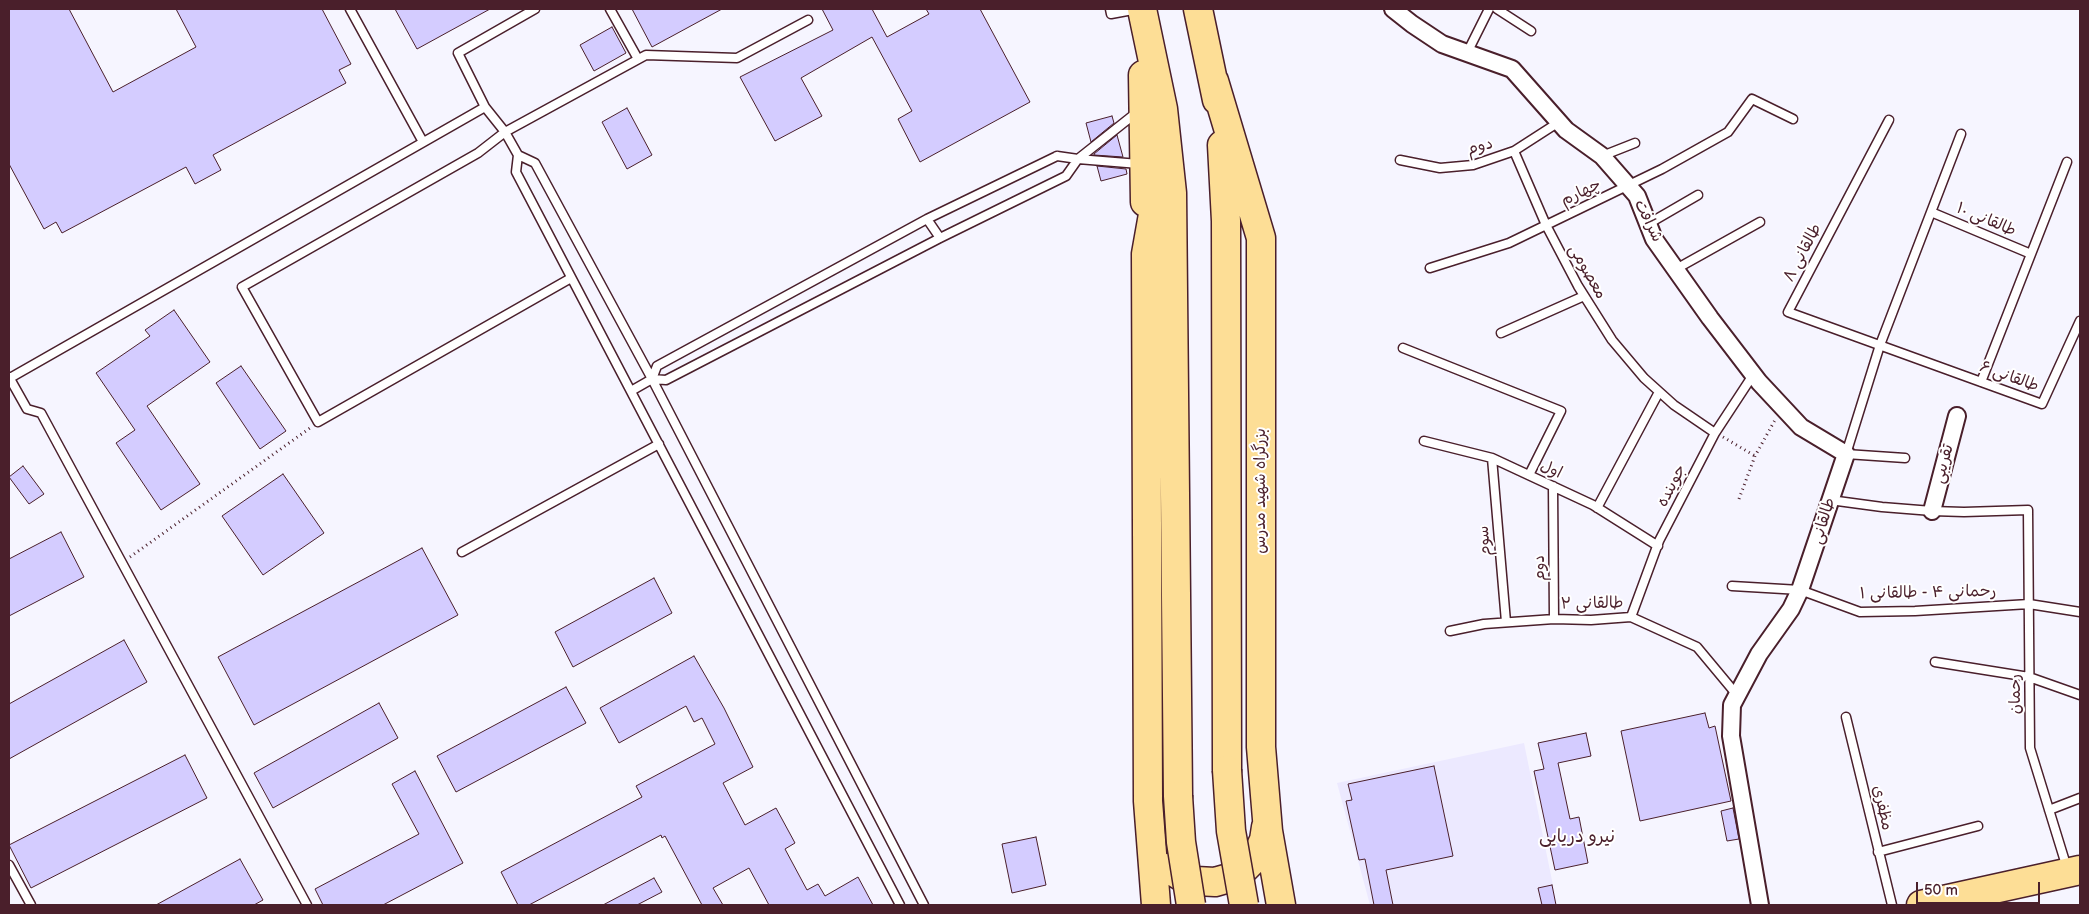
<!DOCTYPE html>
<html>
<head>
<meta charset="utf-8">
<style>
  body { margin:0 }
  #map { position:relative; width:2089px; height:914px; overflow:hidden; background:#f6f5ff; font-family:"Balsamiq Sans",sans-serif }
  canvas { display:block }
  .frame { position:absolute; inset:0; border:10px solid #4a1f2b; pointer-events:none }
  .scale { position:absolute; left:1916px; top:882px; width:124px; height:22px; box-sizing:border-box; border:2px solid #4a1f2b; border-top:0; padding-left:6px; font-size:15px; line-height:18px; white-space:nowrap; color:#4a1f2b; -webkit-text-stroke:4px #fff; paint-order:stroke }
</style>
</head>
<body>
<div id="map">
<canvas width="2089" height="914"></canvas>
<div class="frame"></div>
<div class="scale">50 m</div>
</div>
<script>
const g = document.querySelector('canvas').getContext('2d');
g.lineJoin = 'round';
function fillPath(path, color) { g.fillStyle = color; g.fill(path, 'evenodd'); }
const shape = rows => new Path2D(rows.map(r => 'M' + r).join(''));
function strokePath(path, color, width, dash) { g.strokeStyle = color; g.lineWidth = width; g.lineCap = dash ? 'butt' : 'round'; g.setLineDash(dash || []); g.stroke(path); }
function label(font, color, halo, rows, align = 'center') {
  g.font = font + ' "Balsamiq Sans","Playpen Sans Arabic",sans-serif'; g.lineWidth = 4; g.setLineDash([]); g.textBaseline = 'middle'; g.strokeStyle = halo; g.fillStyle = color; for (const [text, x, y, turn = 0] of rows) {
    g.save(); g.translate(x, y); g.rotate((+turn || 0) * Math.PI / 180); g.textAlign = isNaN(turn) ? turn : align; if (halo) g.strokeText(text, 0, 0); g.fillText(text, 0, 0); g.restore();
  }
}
fillPath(shape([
  [1524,743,1557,905,1370,905,1337,783]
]), '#ece9ff');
const building = shape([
  [9,9,69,9,113,92,196,47,176,9,322,9,351,64,339,70,346,83,213,155,221,170,195,184,186,167,62,233,56,222,44,229,9,164,9,9],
  [395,9,490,9,417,49,395,9],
  [632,9,722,9,652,47,632,9],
  [822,9,872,9,887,37,929,14,926,9,980,9,1030,102,920,162,898,119,912,111,872,37,801,78,822,116,775,141,740,77,833,30,822,9],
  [612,27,626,53,594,71,580,45,612,27],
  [627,108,652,155,627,169,602,122,627,108],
  [1112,116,1114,123,1091,142,1086,123,1112,116],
  [1117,135,1123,157,1094,155,1094,154,1117,135],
  [1097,166,1126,169,1127,174,1101,181,1097,166],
  [174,310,210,362,147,406,200,484,161,510,116,443,135,430,96,373,150,336,145,330,174,310],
  [241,366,286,431,260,449,216,383,241,366],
  [23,466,44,494,29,504,9,477,23,466],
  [283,474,324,533,263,575,222,516,283,474],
  [61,532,84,577,9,616,9,559,61,532],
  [422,548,458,615,254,725,218,657,422,548],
  [654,578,672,613,573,667,555,632,654,578],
  [124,640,147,682,9,759,9,704,124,640],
  [694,656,724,708,753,767,723,783,745,825,776,808,795,843,785,849,807,890,818,884,825,896,858,877,873,905,769,905,749,868,713,888,723,905,702,905,665,836,662,838,661,835,529,905,518,905,501,872,642,797,636,786,715,744,702,718,694,722,686,706,619,743,600,708,694,656],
  [566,687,586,723,456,792,437,756,566,687],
  [379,703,398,738,273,808,254,773,379,703],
  [1705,713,1709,728,1715,726,1731,801,1640,821,1621,731,1705,713],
  [1586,733,1591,756,1558,763,1570,819,1579,817,1588,863,1555,870,1534,771,1544,769,1538,743,1586,733],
  [185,755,207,798,31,888,9,845,185,755],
  [1434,766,1453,856,1386,870,1393,905,1374,905,1365,859,1359,860,1346,801,1352,800,1348,784,1434,766],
  [415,771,463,863,383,905,323,905,315,889,419,834,392,784,415,771],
  [1733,808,1739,839,1727,841,1721,811,1733,808],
  [1036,837,1046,885,1012,893,1002,844,1036,837],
  [240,859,263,900,254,905,156,905,240,859],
  [654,878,662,892,637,905,603,905,654,878],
  [1552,885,1556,905,1542,905,1538,888,1552,885]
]);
fillPath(building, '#d4ccff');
strokePath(building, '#4a1f2b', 1);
const lane = shape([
  [350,9,423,142],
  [610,9,638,59],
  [1110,9,1111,14,1138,9],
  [1497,9,1531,31],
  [1467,53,1489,9],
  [1136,113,1078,159,1139,164],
  [1889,120,1788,312,2042,404,2080,321],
  [1514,151,1546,225,1578,286,1612,340,1644,378,1674,405,1715,433],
  [518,155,505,132,485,107,458,53,535,9],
  [1057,156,1078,159,1066,176,940,238,666,380,652,379,657,366,927,219,1057,156],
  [1602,156,1635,143],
  [1400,160,1440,168,1473,165,1514,151,1559,122],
  [1931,212,2031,254],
  [927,219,940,238],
  [1648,224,1698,195],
  [1430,268,1509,243,1662,169,1728,132,1752,99,1793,119],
  [1676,269,1760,222],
  [571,278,318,422,242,287,478,153,505,132,646,55,737,58,808,20],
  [1501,333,1584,296],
  [1403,348,1561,411,1529,475],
  [9,377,27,409,41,413,307,905],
  [10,378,485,107],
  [1981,382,2067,162],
  [631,391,652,379],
  [1424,441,1492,458,1593,505,1658,546],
  [1492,458,1506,622],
  [1905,458,1846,454,1880,345,1961,134],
  [1553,486,1554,619],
  [1830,500,1882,507,1932,511,1964,512,2028,510,2030,748,2067,868],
  [1597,508,1659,392],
  [462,552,659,444],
  [1732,586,1800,590,1860,612,1915,611,2029,604,2080,612],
  [1631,617,1659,541,1715,433,1753,375],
  [1450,631,1484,624,1554,619,1591,620,1631,617,1697,647,1737,695],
  [1935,662,2029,677,2080,695],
  [1846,717,1892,905],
  [2049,810,2080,798],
  [1878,852,1978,826],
  [9,865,31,905],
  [900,905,516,172,518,155,535,163,652,379,924,905]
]);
const street = shape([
  [1393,9,1412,24,1442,44,1512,69,1566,130,1602,156,1637,196,1654,239,1710,318,1759,382,1801,427,1846,454,1800,590,1791,609,1759,654,1732,705,1731,736,1760,905],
  [1932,511,1957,416]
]);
const highway = shape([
  [1142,9,1163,109,1172,193,1178,796],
  [1198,9,1217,100],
  [1143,75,1145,202],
  [1214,81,1261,238,1261,747,1268,831,1281,905],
  [1222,145,1226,221,1227,770],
  [1168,868,1182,877,1196,881,1215,882,1229,878,1242,871,1256,857,1264,840,1266,827],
  [1156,905,1148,801,1146,254,1160,175],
  [1921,905,2080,870]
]);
strokePath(lane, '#4a1f2b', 11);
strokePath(street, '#4a1f2b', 20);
strokePath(highway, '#4a1f2b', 31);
strokePath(shape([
  [1723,437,1755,456],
  [1739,499,1755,456,1775,420],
  [130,557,310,428]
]), '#4a1f2b', 3, [1, 4]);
strokePath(lane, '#fff', 8);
strokePath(street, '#fff', 16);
strokePath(highway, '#fdde96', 28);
const highwayBridge = shape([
  [1227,770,1231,831,1244,905],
  [1178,796,1181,842,1191,905]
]);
strokePath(highwayBridge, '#4a1f2b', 31, []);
strokePath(highwayBridge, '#fdde96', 28);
label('16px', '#4a1f2b', '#fff', [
  ["دوم",1480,147,-16],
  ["چهارم",1581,193,-26],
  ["طالقانی ۱۰",1986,220,23],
  ["شرافت",1648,221,64],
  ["طالقانی ۸",1803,253,-62],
  ["معصومی",1587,272,60],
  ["طالقانی ۶",2009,377,20],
  ["تقریبی",1944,464,-75],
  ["اول",1551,470,25],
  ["جوینده",1672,486,-63],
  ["بزرگراه شهید مدرس",1261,491,-90],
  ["طالقانی",1824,521,-73],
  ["سوم",1485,541,-95],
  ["دوم",1540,568,-90],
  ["رحمانی ۴ - طالقانی ۱",1928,593,-1],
  ["طالقانی ۲",1592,604,-1],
  ["رحمان",2016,694,-90],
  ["مظفری",1882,808,77]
]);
label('18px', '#4a1f2b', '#fff', [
  ["نیرو دریایی",1577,837]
]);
</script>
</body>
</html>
